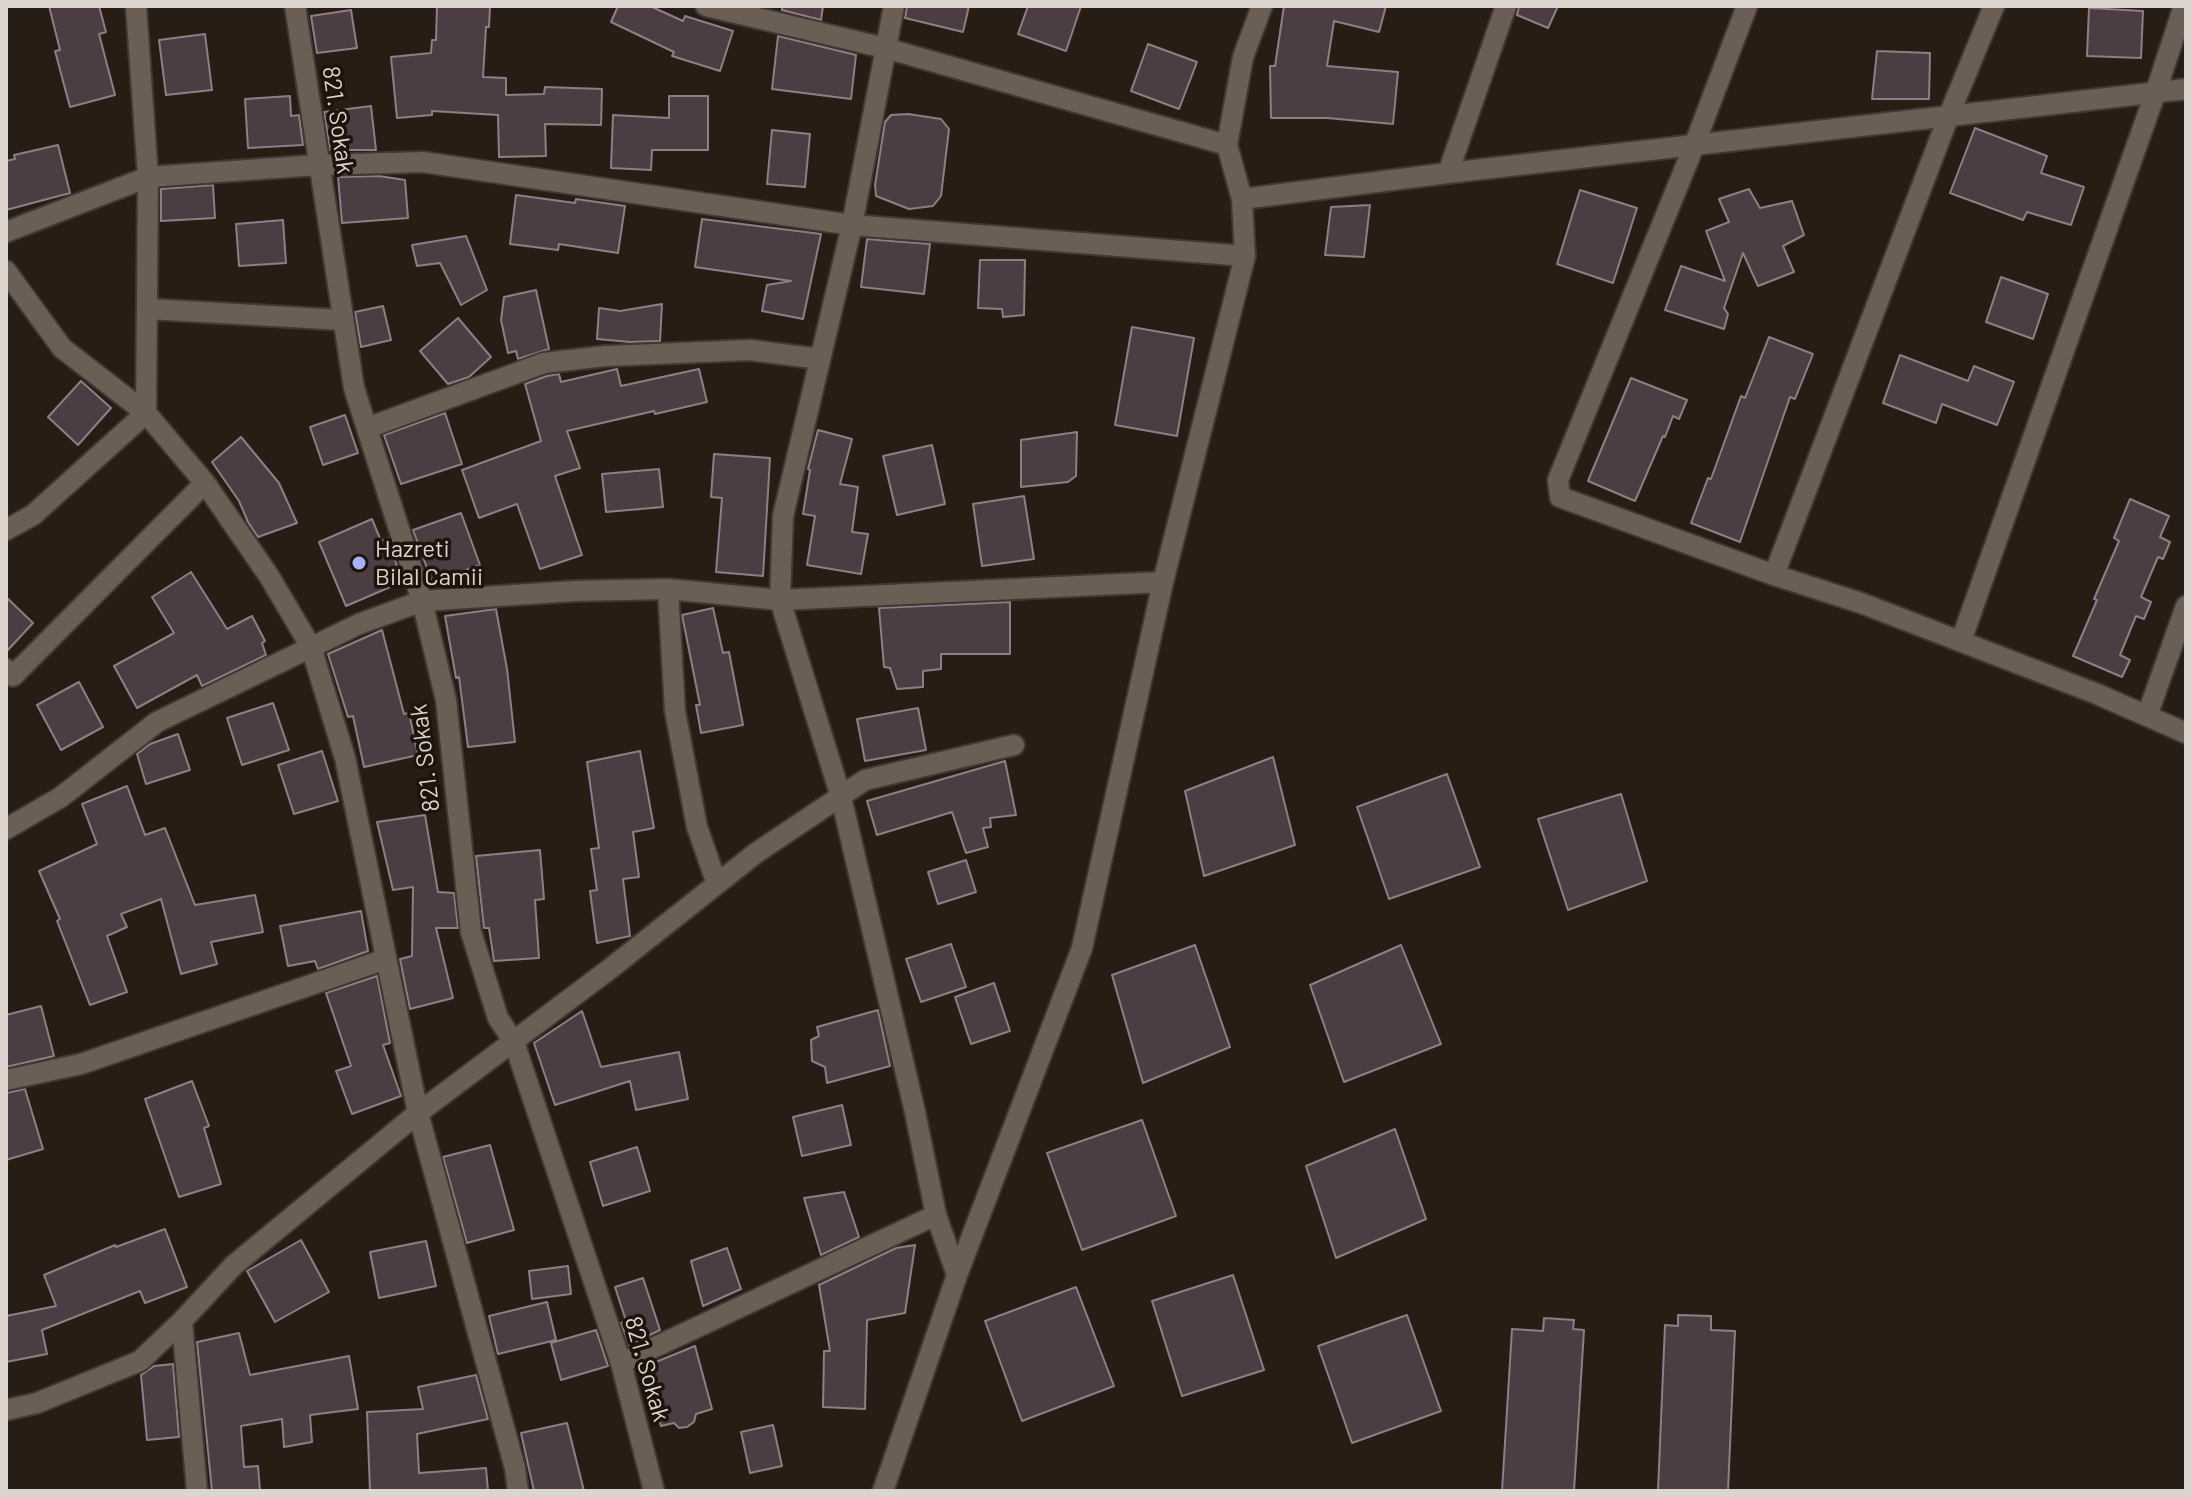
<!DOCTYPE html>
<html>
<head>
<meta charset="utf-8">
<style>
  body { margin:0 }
  #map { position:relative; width:2192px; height:1497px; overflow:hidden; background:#281d15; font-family:Barlow,sans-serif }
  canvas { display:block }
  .frame { position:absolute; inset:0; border:8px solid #dcd5cf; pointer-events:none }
</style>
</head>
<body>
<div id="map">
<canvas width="2192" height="1497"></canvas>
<div class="frame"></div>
</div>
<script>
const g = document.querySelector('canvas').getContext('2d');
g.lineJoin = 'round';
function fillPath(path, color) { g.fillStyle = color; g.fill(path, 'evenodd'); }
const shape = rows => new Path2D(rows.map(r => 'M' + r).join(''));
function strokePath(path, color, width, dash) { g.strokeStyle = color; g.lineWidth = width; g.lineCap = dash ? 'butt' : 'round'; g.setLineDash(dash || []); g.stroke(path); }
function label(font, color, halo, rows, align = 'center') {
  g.font = font + ' Barlow,sans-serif'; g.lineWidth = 7; g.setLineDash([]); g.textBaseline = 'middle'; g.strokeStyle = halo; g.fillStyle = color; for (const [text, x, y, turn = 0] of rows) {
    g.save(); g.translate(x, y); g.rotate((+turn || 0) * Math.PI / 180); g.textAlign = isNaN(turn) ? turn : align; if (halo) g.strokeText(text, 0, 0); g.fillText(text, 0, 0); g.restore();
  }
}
const building = shape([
  [49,6,99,6,106,32,99,34,115,95,70,107,55,51,60,50,49,6],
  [437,6,490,6,489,27,486,27,483,77,506,78,506,95,544,94,545,87,602,89,601,125,545,124,546,156,499,157,498,115,432,111,432,115,397,118,391,57,431,53,432,40,436,40,437,6],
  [618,6,650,6,683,21,685,16,733,31,720,71,672,56,674,52,611,22,618,6],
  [782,6,823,6,821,20,782,10,782,6],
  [907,6,969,6,963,32,905,18,907,6],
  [1028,6,1081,6,1066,51,1018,34,1028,6],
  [1284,6,1386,6,1379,32,1334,21,1327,66,1398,72,1393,124,1327,118,1271,118,1270,66,1275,66,1284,6],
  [1519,6,1558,6,1548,28,1517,15,1519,6],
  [2089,8,2143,11,2141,58,2087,56,2089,8],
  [351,10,357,48,317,53,311,16,351,10],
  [205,34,212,90,166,95,159,40,205,34],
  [778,36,856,55,851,99,772,89,778,36],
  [1148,44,1197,62,1179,109,1131,91,1148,44],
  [1877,51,1930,53,1929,99,1872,99,1877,51],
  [290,96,291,116,299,115,303,145,248,148,245,99,290,96],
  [669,96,708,96,708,150,652,150,651,170,611,168,613,115,669,118,669,96],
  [371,106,376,150,330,150,324,112,371,106],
  [908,114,941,119,949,129,941,196,933,206,909,209,876,196,875,185,885,122,891,115,908,114],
  [1975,128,2047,156,2041,173,2084,187,2071,225,2027,212,2023,220,1950,193,1975,128],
  [772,130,810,134,805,187,767,184,772,130],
  [58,145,70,193,6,210,6,161,15,159,14,155,58,145],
  [338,177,379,176,405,180,408,218,342,223,338,177],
  [213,185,215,218,161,221,161,189,213,185],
  [1749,189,1760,208,1792,201,1804,235,1783,246,1794,272,1758,286,1743,253,1724,308,1728,314,1724,329,1665,310,1681,266,1725,281,1706,231,1729,222,1719,199,1749,189],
  [1580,190,1637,208,1613,283,1557,264,1580,190],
  [516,195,575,203,576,199,625,206,618,253,559,244,558,250,510,244,516,195],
  [1370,205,1364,257,1325,255,1331,207,1370,205],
  [702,219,821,234,803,319,762,311,767,285,791,281,695,267,702,219],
  [283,220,286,263,239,266,236,224,283,220],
  [466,236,487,290,461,305,440,263,417,266,412,245,466,236],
  [867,239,930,244,924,294,861,287,867,239],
  [980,260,1025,260,1024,315,1003,317,1002,309,978,308,980,260],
  [2001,277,2048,294,2033,339,1986,322,2001,277],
  [536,290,549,349,518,359,516,351,508,353,501,320,504,297,536,290],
  [662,304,660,341,630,342,597,339,599,308,620,311,662,304],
  [383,306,391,340,361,347,355,312,383,306],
  [458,318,491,357,469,377,448,384,420,351,458,318],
  [1132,327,1194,338,1177,436,1115,425,1132,327],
  [1769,337,1813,354,1795,399,1790,397,1740,542,1691,523,1708,478,1711,479,1741,396,1745,398,1769,337],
  [1900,355,1968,381,1974,366,2014,382,1997,425,1942,404,1936,423,1883,403,1900,355],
  [617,369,621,386,699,369,707,402,655,414,654,411,567,431,580,468,555,476,582,555,540,569,517,504,479,518,462,470,541,441,525,384,547,376,559,374,561,382,617,369],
  [1631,378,1687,400,1679,419,1673,416,1665,437,1663,436,1635,501,1588,481,1631,378],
  [81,381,111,408,78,445,48,417,81,381],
  [445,413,462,464,401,484,384,435,445,413],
  [345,415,358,453,323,465,310,427,345,415],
  [818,430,852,439,840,484,858,487,852,532,868,534,861,574,807,565,815,516,803,514,810,470,808,469,818,430],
  [1077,432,1076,476,1068,482,1021,487,1021,440,1077,432],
  [241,437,279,483,297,523,258,537,248,522,239,501,212,462,241,437],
  [932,445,945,504,897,515,883,456,932,445],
  [714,454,770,458,763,576,716,572,722,498,711,497,714,454],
  [659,469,663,507,606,512,602,474,659,469],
  [1024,496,1034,559,982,566,973,504,1024,496],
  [2130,499,2169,516,2160,537,2170,542,2163,559,2158,557,2141,597,2151,602,2144,619,2136,616,2120,655,2130,660,2122,677,2073,656,2097,600,2094,599,2119,541,2114,538,2130,499],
  [461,513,480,565,432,582,413,530,461,513],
  [372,519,381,541,388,538,402,582,346,606,319,542,372,519],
  [191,572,227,629,252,616,265,641,262,643,266,655,202,686,197,675,137,708,114,666,174,633,152,597,191,572],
  [6,597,33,623,6,652,6,597],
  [1010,602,1010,654,941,654,941,669,923,671,923,687,897,689,890,668,884,667,879,608,1010,602],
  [713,608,723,653,729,652,743,725,701,733,696,705,700,705,682,615,713,608],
  [496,609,507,669,515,742,468,747,459,677,456,678,445,616,496,609],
  [382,630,404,714,409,713,418,755,364,767,353,716,348,717,328,654,382,630],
  [79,682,103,727,61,750,37,705,79,682],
  [273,703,289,750,242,765,227,718,273,703],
  [918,708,926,750,865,761,857,719,918,708],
  [178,734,190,770,146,784,137,754,150,744,178,734],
  [322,751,338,801,294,814,278,765,322,751],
  [640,751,654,828,633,832,639,877,623,879,630,936,597,943,590,891,597,890,591,849,599,848,587,762,640,751],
  [1273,757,1295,845,1204,876,1185,791,1273,757],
  [1005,761,1016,815,990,818,991,827,983,828,988,847,966,853,952,812,877,835,867,801,1005,761],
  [1447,774,1480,867,1389,899,1357,807,1447,774],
  [127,786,145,835,165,828,195,905,255,895,263,932,211,942,217,964,181,974,161,899,121,914,127,927,107,936,127,992,90,1005,57,921,60,919,39,871,97,844,82,804,127,786],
  [1621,794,1647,881,1568,910,1538,819,1621,794],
  [425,815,438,892,454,893,458,928,436,928,453,998,410,1009,400,959,412,956,413,887,393,890,377,822,425,815],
  [540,850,544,899,535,900,539,958,494,961,489,928,484,928,476,856,540,850],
  [966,860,976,892,938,904,928,872,966,860],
  [361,911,368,951,318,969,315,961,288,966,280,926,361,911],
  [951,944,966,987,921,1002,906,959,951,944],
  [1195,945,1230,1047,1143,1083,1112,975,1195,945],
  [1401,945,1441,1044,1344,1082,1310,985,1401,945],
  [377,976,390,1043,383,1045,401,1096,352,1114,336,1071,351,1066,326,993,377,976],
  [994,983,1010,1031,971,1044,955,997,994,983],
  [41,1006,54,1056,6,1067,6,1015,41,1006],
  [878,1010,890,1066,827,1083,825,1067,812,1061,811,1040,819,1036,817,1027,878,1010],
  [582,1011,601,1067,679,1052,688,1099,636,1110,630,1081,555,1105,534,1043,582,1011],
  [192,1081,209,1126,204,1128,221,1184,179,1197,145,1099,192,1081],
  [25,1089,43,1149,6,1160,6,1093,25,1089],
  [842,1105,851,1145,802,1156,793,1117,842,1105],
  [1142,1120,1176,1216,1082,1250,1047,1153,1142,1120],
  [1395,1129,1426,1219,1336,1258,1306,1166,1395,1129],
  [490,1145,514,1230,467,1243,443,1157,490,1145],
  [637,1147,650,1191,603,1206,590,1162,637,1147],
  [844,1192,859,1237,821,1255,804,1198,844,1192],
  [165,1229,187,1287,145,1303,140,1291,42,1330,47,1354,6,1362,6,1316,56,1306,44,1275,115,1245,116,1247,165,1229],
  [301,1240,329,1292,275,1322,247,1271,301,1240],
  [426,1241,436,1286,379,1298,370,1252,426,1241],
  [915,1245,905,1313,867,1320,865,1409,823,1407,824,1351,830,1351,819,1285,896,1248,915,1245],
  [727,1248,741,1289,703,1306,691,1261,727,1248],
  [568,1266,571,1294,532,1299,529,1271,568,1266],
  [1233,1275,1264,1370,1182,1396,1152,1301,1233,1275],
  [643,1278,660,1330,629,1345,621,1323,626,1321,615,1287,643,1278],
  [1076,1287,1114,1386,1022,1421,985,1321,1076,1287],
  [547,1302,556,1340,498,1354,489,1316,547,1302],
  [1407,1315,1441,1411,1352,1443,1318,1346,1407,1315],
  [1678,1315,1711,1316,1711,1330,1735,1331,1728,1491,1658,1491,1665,1325,1678,1326,1678,1315],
  [1544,1318,1574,1320,1573,1329,1584,1330,1574,1491,1502,1491,1512,1329,1543,1331,1544,1318],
  [596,1330,608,1366,561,1380,551,1343,596,1330],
  [239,1333,250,1375,349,1356,358,1409,310,1415,312,1442,284,1447,282,1419,241,1426,244,1467,258,1466,260,1491,212,1491,197,1342,239,1333],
  [695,1346,712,1409,696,1414,694,1422,687,1427,679,1428,674,1423,661,1426,641,1368,695,1346],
  [173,1364,179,1437,147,1440,141,1375,154,1366,173,1364],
  [476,1375,488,1419,417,1434,419,1473,486,1468,488,1491,370,1491,367,1412,423,1409,418,1387,476,1375],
  [567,1423,584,1491,534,1491,521,1433,567,1423],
  [773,1425,782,1466,750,1473,741,1432,773,1425]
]);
fillPath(building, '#4c3d43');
strokePath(building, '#8f7e85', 2);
const street = shape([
  [295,6,354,388,422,601,446,700,471,932,498,1018,514,1042,621,1363,654,1491],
  [706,6,885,48,1227,145],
  [894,6,852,225,783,516,780,600,841,797,915,1112,936,1215,957,1275],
  [1747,6,1694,146,1558,480,1560,497,1774,575,1861,603,2097,694,2186,733],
  [1448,173,1506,6],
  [1242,199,1448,173,2186,89],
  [6,232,148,177,318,165,423,162,852,225,1245,256],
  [6,271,62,348,146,413,205,483,269,576,311,647,345,758,418,1113,515,1468,518,1491],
  [148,309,343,320],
  [367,428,544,363,606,356,750,350,820,359],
  [6,530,33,515,146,413,148,177,136,6],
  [1774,575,1949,115,1994,6],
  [668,589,675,711,697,827,717,884],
  [1961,641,2156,91,2184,6],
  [6,669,13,676,205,483],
  [2147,716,2186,606],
  [6,829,61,797,157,722,359,624,422,601,575,591,668,589,780,600,1163,582],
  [6,1080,81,1064,386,959],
  [182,1321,197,1491],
  [621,1363,936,1215],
  [6,1410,37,1403,140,1361,182,1321,234,1265,418,1113,611,968,756,853,865,780,1014,745],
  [883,1491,957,1275,1082,948,1163,582,1245,256,1242,199,1227,145,1243,57,1262,6]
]);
strokePath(street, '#413833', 24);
strokePath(street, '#6b5e54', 20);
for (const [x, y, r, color] of [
  [359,563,8,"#a9b0fc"]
]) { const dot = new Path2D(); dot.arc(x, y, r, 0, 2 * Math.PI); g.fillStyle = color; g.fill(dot); strokePath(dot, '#1e140c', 3); }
label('24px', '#dcd5cf', '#1e140c', [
  ["821. Sokak",338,120,82],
  ["821. Sokak",425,758,-97],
  ["821. Sokak",647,1369,74]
]);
label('24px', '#dcd5cf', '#1e140c', [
  ["Hazreti",375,549],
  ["Bilal Camii",375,577]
], 'left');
</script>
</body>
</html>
